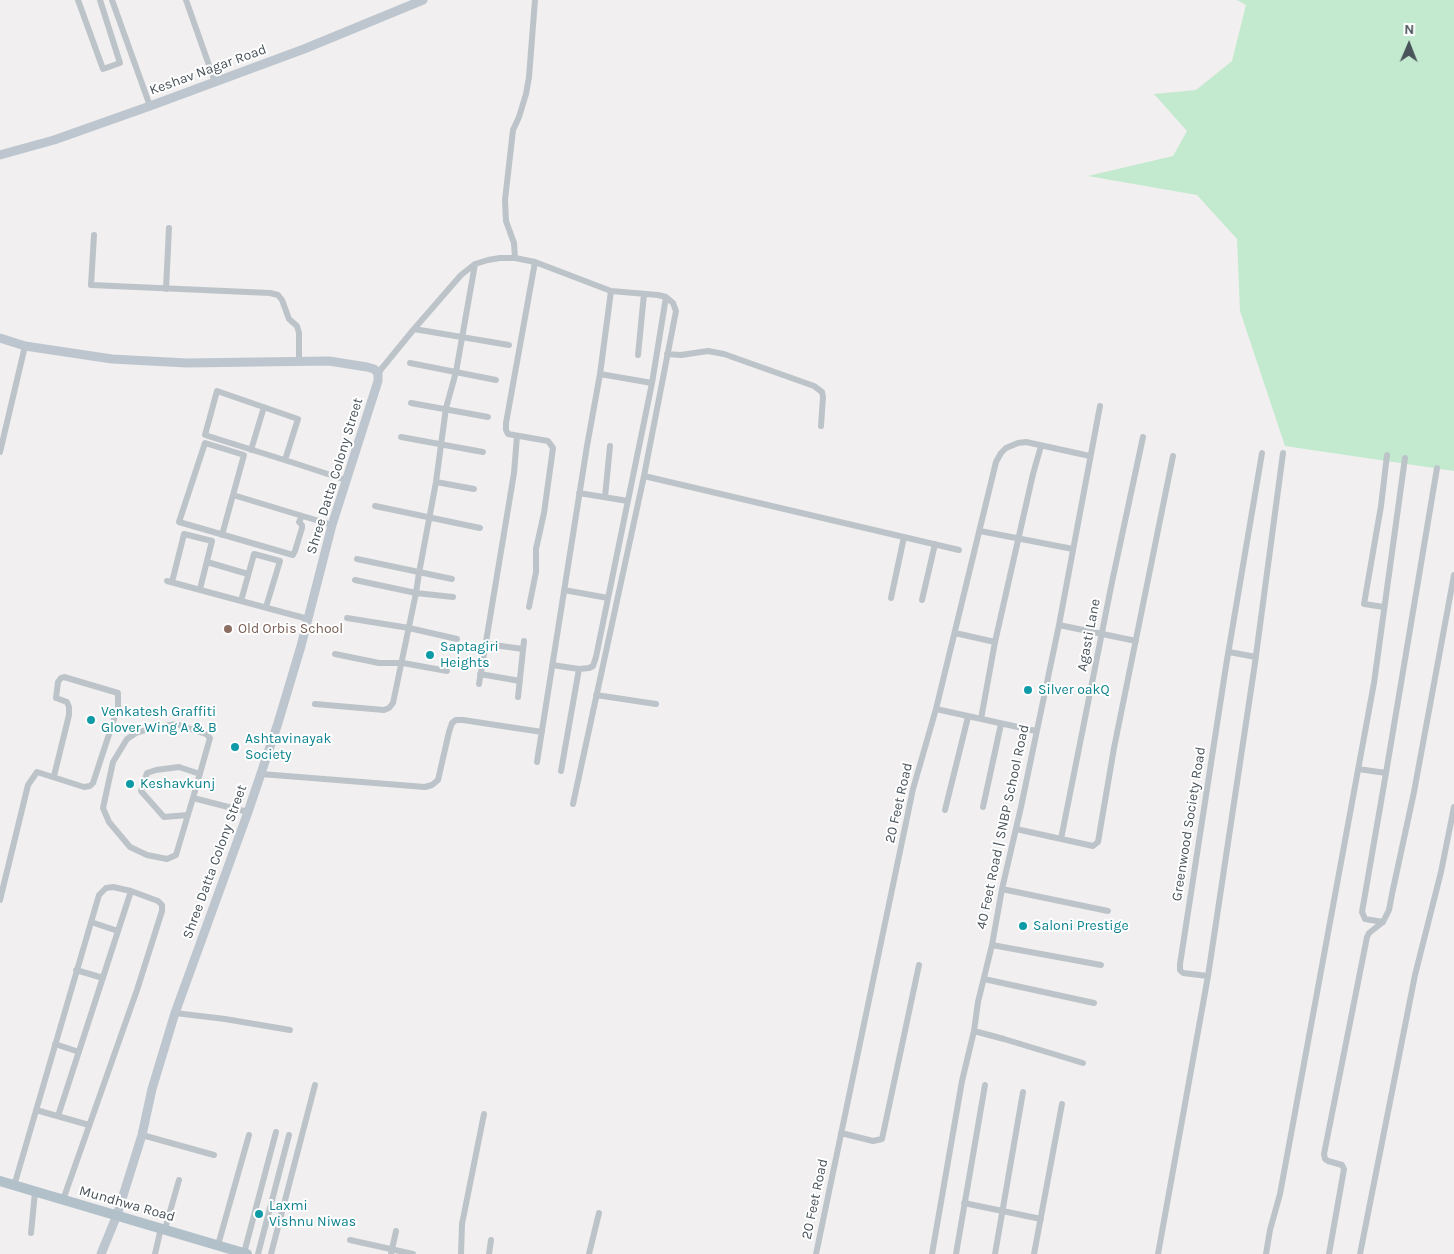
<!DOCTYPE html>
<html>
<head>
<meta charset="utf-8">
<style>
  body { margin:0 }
  #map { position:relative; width:1454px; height:1254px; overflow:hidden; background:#f1efef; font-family:Karla,sans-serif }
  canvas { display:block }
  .north { position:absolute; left:1384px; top:20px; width:50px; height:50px; -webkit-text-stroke:4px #fff; paint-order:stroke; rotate:1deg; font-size:14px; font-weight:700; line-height:20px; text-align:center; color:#49535a }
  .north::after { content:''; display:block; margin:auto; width:18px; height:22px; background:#49535a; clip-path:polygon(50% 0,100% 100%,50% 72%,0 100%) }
</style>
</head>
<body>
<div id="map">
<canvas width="1454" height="1254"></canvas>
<div class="north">N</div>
</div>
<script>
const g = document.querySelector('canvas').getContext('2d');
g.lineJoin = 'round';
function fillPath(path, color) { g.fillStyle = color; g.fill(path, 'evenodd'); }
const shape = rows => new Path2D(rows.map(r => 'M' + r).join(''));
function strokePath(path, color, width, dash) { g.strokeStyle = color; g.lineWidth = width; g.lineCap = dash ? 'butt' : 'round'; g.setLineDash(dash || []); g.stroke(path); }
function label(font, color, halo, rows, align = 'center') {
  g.font = font + ' Karla,sans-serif'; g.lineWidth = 4; g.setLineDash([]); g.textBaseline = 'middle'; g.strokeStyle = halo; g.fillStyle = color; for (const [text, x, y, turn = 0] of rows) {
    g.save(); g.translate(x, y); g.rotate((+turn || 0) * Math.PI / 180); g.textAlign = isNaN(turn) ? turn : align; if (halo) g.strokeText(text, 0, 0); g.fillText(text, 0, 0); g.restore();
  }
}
fillPath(shape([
  [1237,0,1454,0,1454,471,1285,446,1240,311,1237,239,1197,195,1088,176,1173,156,1187,131,1154,94,1196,90,1232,61,1246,5]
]), '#c3eacf');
strokePath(shape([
  [78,0,103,69,120,63,100,0],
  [112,0,150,106],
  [186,0,215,82],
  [94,235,91,285,270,293,278,295,282,300,289,319,297,326,299,333,299,362],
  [515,258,514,243,506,221,505,200,513,130,519,117,526,94,529,77,535,0],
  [166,289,169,228],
  [414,329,509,345],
  [667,354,681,355,708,351,724,354,814,386,822,392,823,397,821,426],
  [638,355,644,294],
  [410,363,496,380],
  [378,373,414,329,461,275,475,264,488,260,500,258,515,258,535,262,611,291,658,295,666,297,673,303,676,311,644,476,573,804],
  [600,374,652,383],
  [411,403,488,417],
  [401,437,483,452],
  [251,450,264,407],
  [0,452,25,346],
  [285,460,298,419,217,391,205,435,294,463,346,480],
  [644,476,959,550],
  [436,482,474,489],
  [579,493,628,501],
  [605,497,610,446],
  [375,506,480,528],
  [302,516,299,522,302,525,302,528,295,551,293,555,179,522,205,443,244,455,233,495,243,498,319,521,332,525],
  [980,531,1073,549],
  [222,535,233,495],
  [357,559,452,579],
  [207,562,248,574],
  [355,580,416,593,453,597],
  [167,581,308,619],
  [172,582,184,534,212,541,200,589],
  [564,590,608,598],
  [891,598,904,537],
  [922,600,935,544],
  [241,601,254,554,280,561,266,607],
  [529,607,536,572,536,549,544,513,553,448,548,441,508,434,506,430,506,423,535,262],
  [1384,607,1364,604,1381,506,1387,455],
  [347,618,409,628,457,639],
  [1059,625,1136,641],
  [955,633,995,642],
  [486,644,523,649],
  [1229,652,1256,657],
  [335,654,379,663,403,663,447,671],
  [552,665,579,669,589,668,593,666,596,657,652,383,666,297],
  [480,674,520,681],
  [479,684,514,473,517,436],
  [596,695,656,704],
  [518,697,524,641],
  [315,704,384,710,389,708,393,703,416,593,419,573,436,482,446,408,456,372,475,264],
  [936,709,1036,731],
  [981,719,995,642,1033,474,1041,446],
  [537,762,587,446,600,374,611,291],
  [1358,769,1386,773,1437,468],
  [561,771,579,669],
  [261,774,425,787,432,785,438,780,449,732,452,723,456,720,463,720,542,732],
  [193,798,176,855,167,859,147,855,130,847,109,822,103,808,113,762,127,739,136,733,149,729,176,724,206,734,210,738,193,798,248,812],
  [983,807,1001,724],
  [945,810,968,717],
  [188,815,164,817,141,791,147,773,156,770,179,767,200,774],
  [1016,829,1093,846,1098,842,1114,748,1173,456],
  [1061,839,1112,582,1143,437],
  [1002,889,1108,911],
  [0,900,28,785,37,772,84,787,90,786,93,783,118,707,118,693,64,677,61,678,58,682,56,698,67,702,69,707,69,715,54,776],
  [91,922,118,931],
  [1383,922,1365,919,1362,912,1386,773],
  [992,945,1101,965],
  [76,970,103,978],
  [1208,976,1183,973,1180,970,1180,964,1226,666,1262,453],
  [984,979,1094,1003],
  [175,1013,225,1019,290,1030],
  [974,1031,1004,1039,1083,1063],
  [55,1044,79,1052],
  [36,1110,89,1125],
  [58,1116,131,891],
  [841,1133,873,1141,882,1139,919,965],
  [142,1135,214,1155],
  [14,1186,99,895,106,888,113,887,131,891,158,901,162,905,162,911,137,990,63,1200],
  [964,1203,1041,1219],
  [165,1229,179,1180],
  [31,1233,35,1192],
  [350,1240,413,1254],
  [218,1245,249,1135],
  [244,1253,276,1132],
  [155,1254,161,1228],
  [258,1254,289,1135],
  [271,1254,315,1085],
  [391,1254,396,1231],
  [461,1254,462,1224,484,1114],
  [489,1254,491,1240],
  [589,1254,599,1213],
  [816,1254,913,789,936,709,996,462,1001,453,1006,448,1018,443,1026,442,1090,456],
  [932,1254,962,1081,974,1031,978,1002,992,945,1002,889,1021,807,1059,625,1100,406],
  [956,1254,985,1085],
  [995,1254,1023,1092],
  [1034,1254,1062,1104],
  [1158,1254,1208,976,1255,663,1283,453],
  [1266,1254,1270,1230,1280,1194,1374,683,1405,458],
  [1329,1254,1344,1169,1342,1165,1328,1161,1325,1159,1324,1154,1367,937,1369,933,1383,922,1389,910,1392,894,1414,792,1454,575],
  [1360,1254,1415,975,1441,872,1454,807]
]), '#bcc4ca', 6);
strokePath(shape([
  [0,155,54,140,150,106,304,49,423,0],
  [0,338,25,346,112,359,187,363,329,361,367,367,374,369,378,373,378,381,332,525,301,646,278,723,248,812,175,1013,152,1089,142,1135,117,1215,101,1254]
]), '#bdc6ce', 9);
strokePath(shape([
  [0,1181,247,1254]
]), '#b2c0ca', 10);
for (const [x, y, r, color] of [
  [228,629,5,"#8d6e63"],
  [430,655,5,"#0f9aa8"],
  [1028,690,5,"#0f9aa8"],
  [91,720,5,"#0f9aa8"],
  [235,747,5,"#0f9aa8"],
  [130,784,5,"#0f9aa8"],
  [1023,926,5,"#0f9aa8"],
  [259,1214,5,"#0f9aa8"]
]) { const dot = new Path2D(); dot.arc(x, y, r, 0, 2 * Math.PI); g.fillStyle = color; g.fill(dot); strokePath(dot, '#fff', 2); }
label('14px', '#49535a', '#fff', [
  ["Keshav Nagar Road",208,70,-20],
  ["Shree Datta Colony Street",335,476,-73],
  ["Agasti Lane",1089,635,-79],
  ["20 Feet Road",899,803,-77],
  ["Greenwood Society Road",1189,824,-81],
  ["40 Feet Road | SNBP School Road",1003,827,-78],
  ["Shree Datta Colony Street",215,862,-70],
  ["20 Feet Road",815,1199,-78],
  ["Mundhwa Road",127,1204,16]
]);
label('14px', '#785e54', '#fff', [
  ["Old Orbis School",238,629]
], 'left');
label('14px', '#0d838f', '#fff', [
  ["Saptagiri",440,647],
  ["Heights",440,663],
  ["Silver oakQ",1038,690],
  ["Venkatesh Graffiti",101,712],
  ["Glover Wing A & B",101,728],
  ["Ashtavinayak",245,739],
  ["Society",245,755],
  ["Keshavkunj",140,784],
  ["Saloni Prestige",1033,926],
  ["Laxmi",269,1206],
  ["Vishnu Niwas",269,1222]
], 'left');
</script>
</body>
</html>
